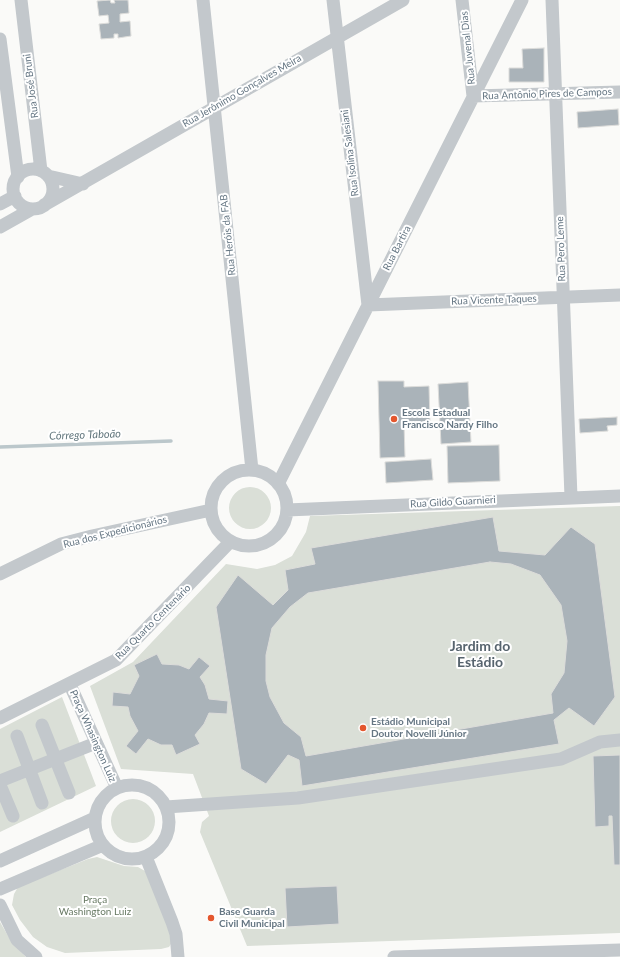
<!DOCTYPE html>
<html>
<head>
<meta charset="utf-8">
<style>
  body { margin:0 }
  canvas { display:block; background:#fafaf8 }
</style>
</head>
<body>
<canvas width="620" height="957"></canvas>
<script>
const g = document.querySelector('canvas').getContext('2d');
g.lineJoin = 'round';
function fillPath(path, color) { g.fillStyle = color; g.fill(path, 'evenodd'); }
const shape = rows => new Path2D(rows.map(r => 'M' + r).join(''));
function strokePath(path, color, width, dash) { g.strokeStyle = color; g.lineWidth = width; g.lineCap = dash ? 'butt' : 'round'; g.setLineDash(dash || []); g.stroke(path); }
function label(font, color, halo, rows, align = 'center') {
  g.font = font + ' Lato,sans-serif'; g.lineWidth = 4; g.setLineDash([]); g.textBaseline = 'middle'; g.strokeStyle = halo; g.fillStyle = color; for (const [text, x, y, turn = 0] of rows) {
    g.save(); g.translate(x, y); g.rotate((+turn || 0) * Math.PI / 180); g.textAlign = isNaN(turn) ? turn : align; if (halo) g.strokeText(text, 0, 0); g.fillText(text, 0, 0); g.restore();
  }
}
fillPath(shape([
  '229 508a21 21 0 1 1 42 0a21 21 0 1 1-42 0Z',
  [620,506,620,933,247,946,200,832,202,822,209,816,193,774,121,769,90,686,133,662,226,564,257,569,275,565,292,556,306,532,310,516],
  [62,697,96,786,0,832,0,729],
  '111 821a22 22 0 1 1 44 0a22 22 0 1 1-44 0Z',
  [97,857,124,866,138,867,145,871,167,923,172,942,169,947,161,949,65,953,47,947,33,937,20,920,12,905,14,894,18,887,88,859],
  [0,922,11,941,26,957,0,957]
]), '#dadfd7');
strokePath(shape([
  [0,447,171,441]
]), '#bbc7cb', 3.5);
const building = shape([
  [110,0,111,3,115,3,114,0,128,0,129,13,120,14,120,22,130,21,131,36,118,38,118,34,114,34,114,38,101,39,99,24,109,23,108,15,99,16,97,1,110,0],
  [544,48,544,82,509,82,509,68,523,68,522,49,544,48],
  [618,109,619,125,578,128,577,112,618,109],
  [378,381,404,381,404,387,429,386,430,423,404,424,405,457,380,458,378,381],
  [468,382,471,442,441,444,438,384,468,382],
  [617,417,617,425,607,426,608,431,580,433,579,419,617,417],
  [499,445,500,481,448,483,447,446,499,445],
  [431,459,433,480,386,483,385,462,431,459],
  [493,517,499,551,545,555,571,527,595,544,615,697,594,726,569,708,554,720,559,744,302,786,299,760,288,755,266,784,241,769,216,607,238,575,273,605,288,590,285,570,315,564,311,548,493,517],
  [490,562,511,564,540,575,561,605,567,641,564,673,551,694,553,713,306,756,301,737,284,723,270,697,266,681,266,655,272,628,290,607,308,593,490,562],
  [157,654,162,664,179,665,189,669,199,657,210,666,200,677,205,685,209,699,228,701,227,714,209,713,204,724,195,735,200,744,176,755,172,745,161,745,148,739,136,754,126,746,138,731,130,716,128,707,112,706,113,692,130,694,139,676,134,665,157,654],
  [620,755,620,865,614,865,612,816,609,816,609,826,595,827,593,756,620,755],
  [337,886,339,924,287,927,285,888,337,886]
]);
fillPath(building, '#aab3b9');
strokePath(building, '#dcdcda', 1);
strokePath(shape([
  [21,0,41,171],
  [203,0,252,470],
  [333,0,368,305,620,295],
  [462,0,473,96,620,92],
  [552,0,571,497],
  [0,39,18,177],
  '13 189a20 20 0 1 1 40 0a20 20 0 1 1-40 0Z',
  [48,176,83,184],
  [0,204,15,196],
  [44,205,403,0],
  [0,227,32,209],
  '211 508a38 38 0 1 1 76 0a38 38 0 1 1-76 0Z',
  [278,484,522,0],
  [287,510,620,496],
  [0,574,61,544,92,536,211,510],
  [70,685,117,788],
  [0,718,116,660,230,542],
  [42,725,69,793],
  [17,736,42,803],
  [0,781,96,743],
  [0,785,13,816],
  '95 822a37 37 0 1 1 74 0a37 37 0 1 1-74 0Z',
  [166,807,298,798,561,759,600,742,620,740],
  [146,857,172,922,176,934,178,957],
  [0,861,95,818],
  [0,889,103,845],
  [0,905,17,940,36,957],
  [394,957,620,950]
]), '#c3c8cc', 13);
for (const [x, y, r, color] of [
  [394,419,4,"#e4572e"],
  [363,728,4,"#e4572e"],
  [211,918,4,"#e4572e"]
]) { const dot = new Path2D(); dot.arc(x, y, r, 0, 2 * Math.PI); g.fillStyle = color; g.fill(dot); strokePath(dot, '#fff', 1.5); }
label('10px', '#657683', '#fff', [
  ["Rua Juvenal Dias",468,48,-96],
  ["Rua José Bruni",31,86,-97],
  ["Rua Jerônimo Gonçalves Meira",242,91,-30],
  ["Rua Antônio Pires de Campos",547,94,-2],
  ["Rua Isolina Salesiani",350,153,-97],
  ["Rua Heróis da FAB",228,235,-96],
  ["Rua Bartira",397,248,-63],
  ["Rua Pero Leme",561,249,-92],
  ["Rua Vicente Taques",494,300,-2],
  ["Rua Gildo Guarnieri",453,502,-3],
  ["Rua dos Expedicionários",115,532,-14],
  ["Rua Quarto Centenário",153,622,-45],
  ["Praça Whasington Luiz",93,736,66]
]);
label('bold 10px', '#657683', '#fff', [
  ["Escola Estadual",402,413],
  ["Francisco Nardy Filho",402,425],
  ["Estádio Municipal",371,722],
  ["Doutor Novelli Júnior",371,734],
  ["Base Guarda",219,912],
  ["Civil Municipal",219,924]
], 'left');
label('10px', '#687a64', '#fff', [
  ["Praça",95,900],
  ["Washington Luiz",95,912]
]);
label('italic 11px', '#60757c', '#fff', [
  ["Córrego Taboão",85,435,-2]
]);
label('bold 14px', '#57646e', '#fff', [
  ["Jardim do",480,646],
  ["Estádio",480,662]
]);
</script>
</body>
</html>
